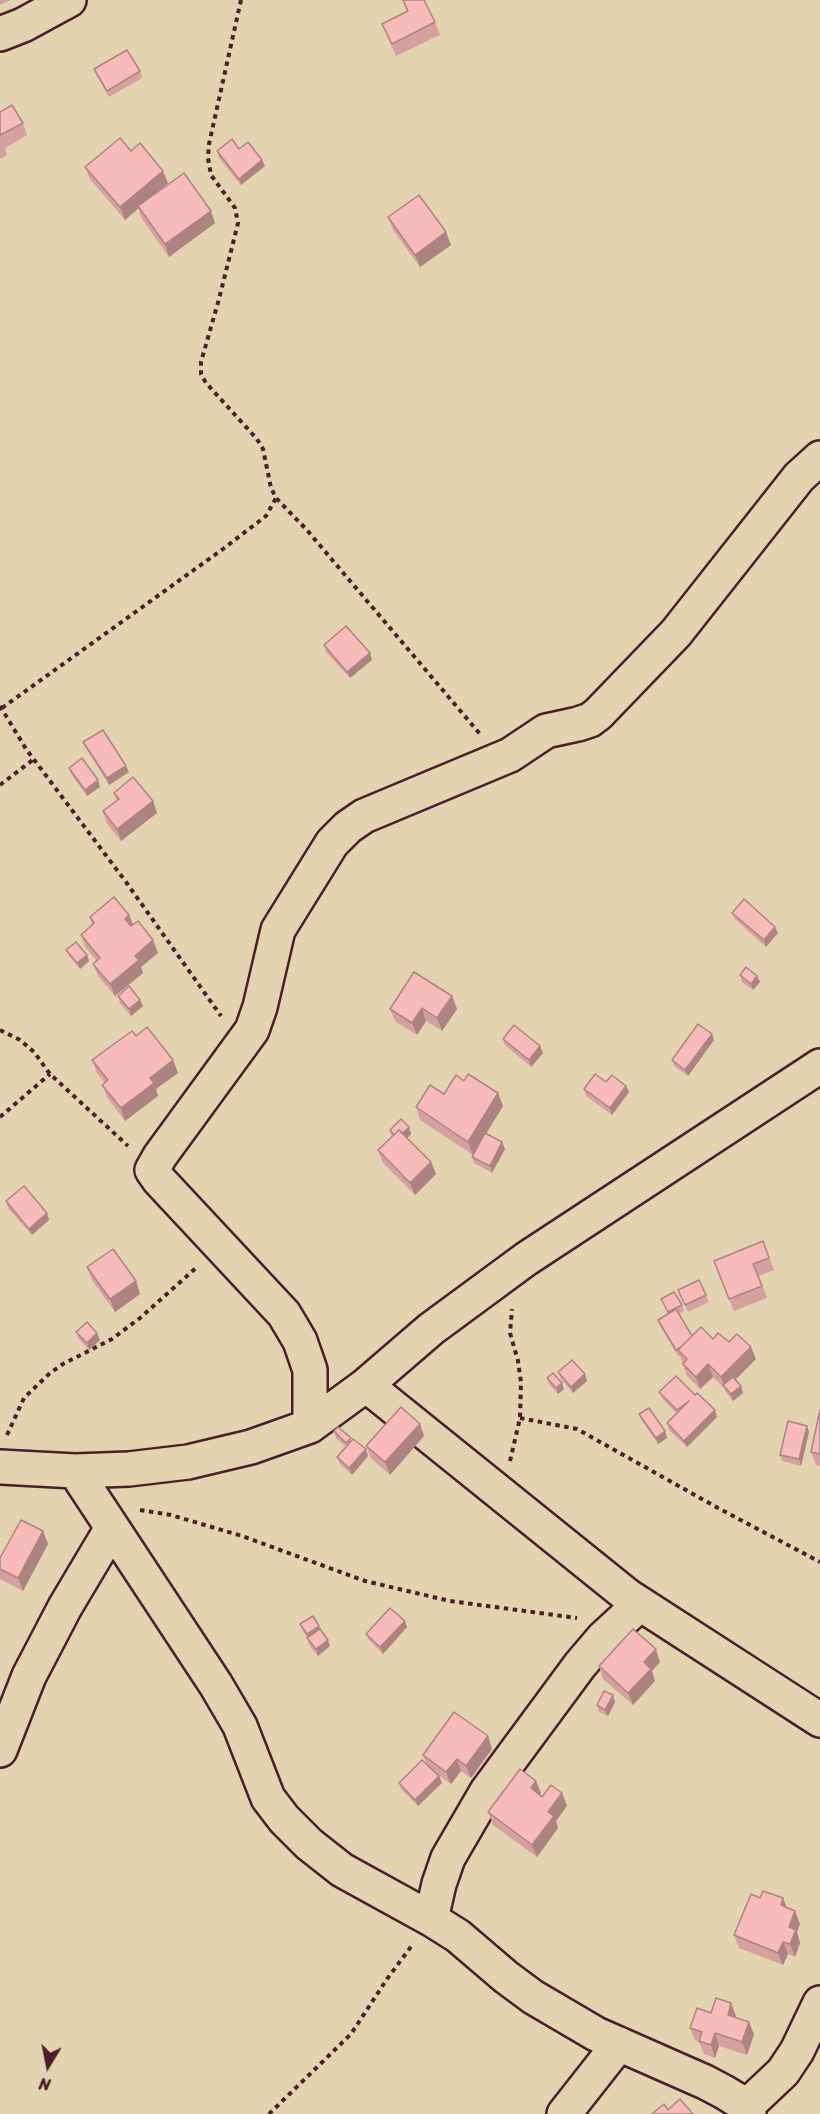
<!DOCTYPE html>
<html>
<head>
<meta charset="utf-8">
<style>
  body { margin:0 }
  #map { position:relative; width:820px; height:2114px; overflow:hidden; background:#e4d3b0; font-family:Sriracha,sans-serif }
  canvas { display:block }
  .north { position:absolute; left:18px; top:2036px; width:60px; height:60px; -webkit-text-stroke:4px #e4d3b0; paint-order:stroke; rotate:190deg; font-size:16px; font-weight:700; line-height:24px; text-align:center; color:#4a1f2b }
  .north::after { content:''; display:block; margin:auto; width:21px; height:27px; background:#4a1f2b; clip-path:polygon(50% 0,100% 100%,50% 72%,0 100%) }
</style>
</head>
<body>
<div id="map">
<canvas width="820" height="2114"></canvas>
<div class="north">N</div>
</div>
<script>
const g = document.querySelector('canvas').getContext('2d');
g.lineJoin = 'round';
const shape = rows => new Path2D(rows.map(r => 'M' + r).join(''));
function strokePath(path, color, width, dash) { g.strokeStyle = color; g.lineWidth = width; g.lineCap = dash ? 'butt' : 'round'; g.setLineDash(dash || []); g.stroke(path); }
function fillPath(path, color) { g.fillStyle = color; g.fill(path, 'evenodd'); }
const minor = shape([
  [0,34,23,25,69,0],
  [366,1385,628,1596,820,1720],
  [310,1426,310,1370,300,1341,284,1314,159,1180,152,1170,160,1156,252,1030,260,1007,278,930,332,843,348,827,364,816,510,755,546,731,578,724,590,720,598,714,676,633,799,477,820,458],
  [0,1467,75,1471,129,1469,188,1462,251,1447,310,1426,366,1385,431,1329,526,1259,820,1066],
  [75,1471,216,1685,240,1726,268,1798,284,1819,309,1844,342,1870,431,1919,458,1936,506,1977,533,1997,596,2034,705,2082,724,2092,747,2106,749,2114],
  [0,1750,29,1676,65,1607,112,1528],
  [431,1919,439,1884,448,1858,487,1791,580,1665,603,1638,640,1604],
  [747,2106,783,2072,797,2051,820,2003],
  [564,2114,619,2044]
]);
strokePath(minor, '#4a1f2b', 38);
strokePath(shape([
  [241,0,209,144,208,158,211,175,235,208,238,223,219,299,201,362,201,374,206,383,257,439,263,449,271,488,276,498,306,529,480,734],
  [0,706,26,749,126,882,221,1016],
  [2,708,223,549,266,516,276,498],
  [0,785,34,759],
  [0,1030,20,1040,34,1052,50,1074,128,1146],
  [0,1117,50,1074],
  [520,1418,577,1429,718,1508,820,1562],
  [7,1435,24,1398,50,1373,63,1364,112,1339,140,1318,197,1267],
  [510,1461,520,1418,521,1382,518,1361,510,1333,512,1309],
  [140,1510,171,1515,242,1536,365,1581,450,1601,577,1618],
  [269,2114,351,2034,387,1979,413,1944]
]), '#4a1f2b', 4, [4.5, 4.5]);
strokePath(minor, '#e4d3b0', 33);
fillPath(shape([
  [0,0,11,0,0,5],
  [402,0,435,22,440,35,396,56,387,36,382,24,407,11],
  [94,69,140,71,142,78,109,97,97,76],
  [0,112,23,123,27,135,5,148,7,155,0,159],
  [239,149,262,160,265,166,241,185,219,158,217,151],
  [131,151,163,171,168,183,156,194,215,223,169,257,142,219,138,208,125,220,90,179,85,167],
  [388,217,451,245,420,267,393,230],
  [324,645,370,653,372,660,350,678,326,652],
  [83,742,129,772,109,785,86,748],
  [69,768,100,787,87,796,71,774],
  [114,793,153,801,157,813,121,841,107,824,103,811,117,801],
  [732,913,778,933,766,947,735,919],
  [90,917,133,925,153,940,158,953,141,967,143,973,115,996,98,976,93,964,97,961,85,947,81,935,92,925],
  [66,950,87,955,89,961,80,969,69,956],
  [740,975,757,976,760,982,753,990,742,982],
  [118,996,140,1000,143,1006,131,1016,120,1003],
  [452,996,457,1009,442,1031,426,1021,417,1035,395,1021,390,1009],
  [136,1036,173,1060,178,1073,156,1089,158,1096,125,1121,107,1097,102,1085,105,1083,97,1073,92,1060],
  [503,1039,540,1046,543,1053,531,1067,505,1045],
  [714,1040,688,1076,674,1066,672,1060],
  [606,1082,626,1086,629,1092,612,1115,586,1096,584,1089],
  [444,1094,503,1106,486,1134,502,1142,505,1149,492,1173,474,1163,472,1157,473,1155,420,1120,416,1107],
  [409,1127,411,1134,407,1138,431,1162,436,1174,415,1195,383,1163,378,1150,392,1137,390,1130],
  [6,1201,49,1220,32,1235,8,1208],
  [763,1241,774,1270,759,1276,767,1298,734,1311,714,1261],
  [87,1267,136,1281,140,1294,115,1312,92,1280],
  [678,1290,706,1295,709,1302,688,1312],
  [661,1299,682,1305,684,1311,678,1314,692,1336,713,1339,729,1342,756,1359,735,1380,741,1386,743,1393,733,1401,726,1392,724,1388,713,1377,700,1389,687,1376,680,1356,678,1356,660,1326,658,1320,668,1314],
  [76,1332,100,1340,89,1350,78,1338],
  [558,1372,587,1381,573,1393,561,1379],
  [547,1378,564,1389,558,1394,549,1384],
  [659,1392,695,1395,715,1410,717,1417,687,1447,669,1430,667,1423,676,1413,662,1398],
  [820,1410,820,1466,816,1465,811,1452],
  [639,1414,667,1438,658,1444,642,1421],
  [420,1424,424,1436,390,1475,371,1458,366,1446],
  [807,1426,809,1432,801,1466,782,1461,780,1455],
  [334,1431,352,1441,368,1456,352,1475,340,1464,337,1457,346,1447,336,1438],
  [43,1531,48,1544,23,1591,0,1579,0,1558],
  [300,1624,321,1630,330,1646,318,1656,309,1645,307,1638,302,1630],
  [407,1627,383,1654,369,1640,366,1634],
  [660,1662,652,1671,655,1681,633,1705,603,1679,599,1666],
  [613,1695,615,1702,608,1716,599,1712,597,1705],
  [488,1736,492,1749,471,1778,461,1771,451,1784,437,1774,439,1776,442,1783,418,1806,401,1789,399,1783,426,1763,423,1755],
  [541,1793,540,1795,542,1797,562,1793,567,1806,556,1821,558,1828,537,1857,493,1825,488,1812],
  [787,1908,800,1924,797,1932,800,1943,795,1957,788,1954,783,1965,739,1948,734,1935],
  [711,2013,736,2016,736,2017,754,2034,747,2055,719,2046,715,2058,704,2054,699,2042,695,2040,690,2028]
]), '#d4a1a0');
fillPath(shape([
  [262,160,265,166,241,185,239,179],
  [163,171,168,183,125,220,120,207],
  [211,211,215,223,169,257,165,244],
  [446,232,451,245,420,267,415,255],
  [370,653,372,660,350,678,347,672],
  [126,766,129,772,109,785,107,778],
  [98,780,100,787,87,796,85,790],
  [153,801,157,813,121,841,117,829],
  [129,915,134,927,129,931,125,919],
  [775,927,778,933,766,947,764,940],
  [153,940,158,953,141,967,143,973,115,996,110,984,135,956],
  [87,955,89,961,80,969,77,963],
  [757,976,760,982,753,990,751,984],
  [452,996,457,1009,442,1031,437,1018],
  [140,1000,143,1006,131,1016,129,1009],
  [422,1008,426,1021,417,1035,412,1023],
  [712,1034,714,1040,688,1076,685,1070],
  [540,1046,543,1053,531,1067,529,1060],
  [173,1060,178,1073,156,1089,158,1096,125,1121,121,1108,150,1078],
  [626,1086,629,1092,612,1115,610,1108],
  [498,1093,503,1106,473,1155,468,1142],
  [409,1127,411,1134,400,1145,398,1138],
  [502,1142,505,1149,492,1173,490,1166],
  [431,1162,436,1174,415,1195,410,1183],
  [47,1213,49,1220,32,1235,29,1229],
  [136,1281,140,1294,115,1312,110,1299],
  [97,1333,100,1340,89,1350,87,1343],
  [751,1347,756,1359,726,1389,721,1377],
  [708,1364,713,1377,700,1389,696,1377],
  [585,1374,587,1381,573,1393,571,1387],
  [562,1383,564,1389,558,1394,556,1388],
  [741,1386,743,1393,733,1401,731,1394],
  [715,1410,717,1417,687,1447,684,1441],
  [420,1424,424,1436,390,1475,385,1462],
  [807,1426,809,1432,801,1466,799,1459],
  [665,1431,667,1438,658,1444,656,1438],
  [366,1449,368,1456,352,1475,349,1468],
  [43,1531,48,1544,23,1591,18,1578],
  [405,1621,407,1627,383,1654,380,1647],
  [319,1626,322,1632,309,1641,307,1634],
  [328,1640,330,1646,318,1656,316,1649],
  [656,1649,660,1662,652,1671,655,1681,633,1705,628,1693,644,1662],
  [613,1695,615,1702,608,1716,605,1710],
  [488,1736,492,1749,471,1778,466,1766],
  [457,1759,461,1771,451,1784,446,1772],
  [439,1776,442,1783,418,1806,415,1800],
  [536,1781,541,1793,535,1800,531,1788],
  [562,1793,567,1806,556,1821,558,1828,537,1857,532,1845,548,1812],
  [783,1898,788,1911,781,1905],
  [795,1911,800,1924,797,1932,800,1943,795,1957,790,1944,789,1927],
  [783,1942,788,1954,783,1965,778,1953],
  [731,2003,736,2016,732,2027,728,2015],
  [749,2022,754,2034,747,2055,742,2042],
  [715,2033,719,2046,715,2058,711,2045]
]), '#ad8382');
const building = shape([
  [403,0,424,0,435,22,392,44,382,24,408,11,403,0],
  [127,50,140,71,107,91,94,69,127,50],
  [12,105,23,123,0,135,0,112,12,105],
  [120,138,131,151,140,143,163,171,120,207,85,167,120,138],
  [232,139,239,149,248,142,262,160,239,179,217,151,232,139],
  [184,173,211,211,165,244,138,206,184,173],
  [419,195,446,232,415,255,388,217,419,195],
  [346,626,370,653,347,672,324,645,346,626],
  [103,730,126,766,107,778,83,742,103,730],
  [82,758,98,780,85,790,69,768,82,758],
  [133,777,153,801,117,829,103,811,119,799,114,793,133,777],
  [114,897,129,915,125,919,131,926,138,921,153,940,135,956,139,960,110,984,93,964,100,958,81,935,94,923,90,917,114,897],
  [744,899,775,927,764,940,732,913,744,899],
  [76,942,87,955,77,963,66,950,76,942],
  [746,967,757,976,751,984,740,975,746,967],
  [414,972,452,996,437,1018,422,1008,412,1023,390,1009,414,972],
  [129,986,140,1000,129,1009,118,996,129,986],
  [698,1024,712,1034,685,1070,672,1060,698,1024],
  [514,1025,540,1046,529,1060,503,1039,514,1025],
  [147,1027,173,1060,150,1078,154,1083,121,1108,102,1085,108,1080,92,1060,132,1031,136,1036,147,1027],
  [468,1074,498,1093,468,1142,416,1107,430,1085,444,1094,456,1075,464,1081,468,1074],
  [595,1074,606,1082,612,1075,626,1086,610,1108,584,1089,595,1074],
  [401,1119,409,1127,403,1133,399,1130,394,1135,390,1130,401,1119],
  [399,1130,431,1162,410,1183,378,1150,399,1130],
  [485,1133,502,1142,490,1166,472,1157,485,1133],
  [24,1186,47,1213,29,1229,6,1201,24,1186],
  [763,1241,769,1258,753,1264,762,1286,729,1299,714,1261,763,1241],
  [113,1249,136,1281,110,1299,87,1267,113,1249],
  [699,1280,706,1295,685,1305,678,1290,699,1280],
  [674,1292,682,1305,668,1312,661,1299,674,1292],
  [676,1309,692,1336,682,1346,676,1350,658,1320,676,1309],
  [87,1322,97,1333,87,1343,76,1332,87,1322],
  [701,1327,713,1339,718,1333,729,1342,737,1334,751,1347,721,1377,708,1364,696,1377,683,1364,687,1359,678,1350,701,1327],
  [572,1360,585,1374,571,1387,558,1372,572,1360],
  [553,1373,562,1383,556,1388,547,1378,553,1373],
  [676,1376,695,1395,697,1393,715,1410,684,1441,667,1423,689,1401,677,1410,659,1392,676,1376],
  [733,1377,741,1386,731,1394,723,1385,733,1377],
  [401,1407,420,1424,385,1462,366,1446,401,1407],
  [649,1408,665,1431,656,1438,639,1414,649,1408],
  [820,1410,820,1454,811,1452,820,1410],
  [788,1421,807,1426,799,1459,780,1455,788,1421],
  [338,1427,351,1438,346,1443,334,1431,338,1427],
  [353,1439,366,1449,349,1468,337,1457,353,1439],
  [21,1520,43,1531,18,1578,0,1569,0,1558,21,1520],
  [390,1608,405,1621,380,1647,366,1634,390,1608],
  [313,1616,319,1626,307,1634,300,1624,313,1616],
  [320,1629,328,1640,316,1649,307,1638,320,1629],
  [633,1629,656,1649,644,1662,651,1669,628,1693,599,1666,633,1629],
  [604,1691,613,1695,605,1710,597,1705,604,1691],
  [454,1712,488,1736,466,1766,457,1759,446,1772,423,1755,454,1712],
  [422,1760,439,1776,415,1800,399,1783,422,1760],
  [520,1769,536,1781,531,1788,542,1797,551,1785,562,1793,548,1812,554,1816,532,1845,488,1812,520,1769],
  [763,1891,783,1898,781,1905,795,1911,789,1927,796,1930,790,1944,783,1942,778,1953,734,1935,751,1894,760,1898,763,1891],
  [716,1998,731,2003,728,2015,749,2022,742,2042,715,2033,711,2045,699,2041,702,2032,690,2028,697,2008,711,2013,716,1998],
  [680,2099,693,2114,652,2114,664,2104,668,2110,680,2099]
]);
fillPath(building, '#f7bbba');
strokePath(building, '#ad8382', 1.5);
</script>
</body>
</html>
